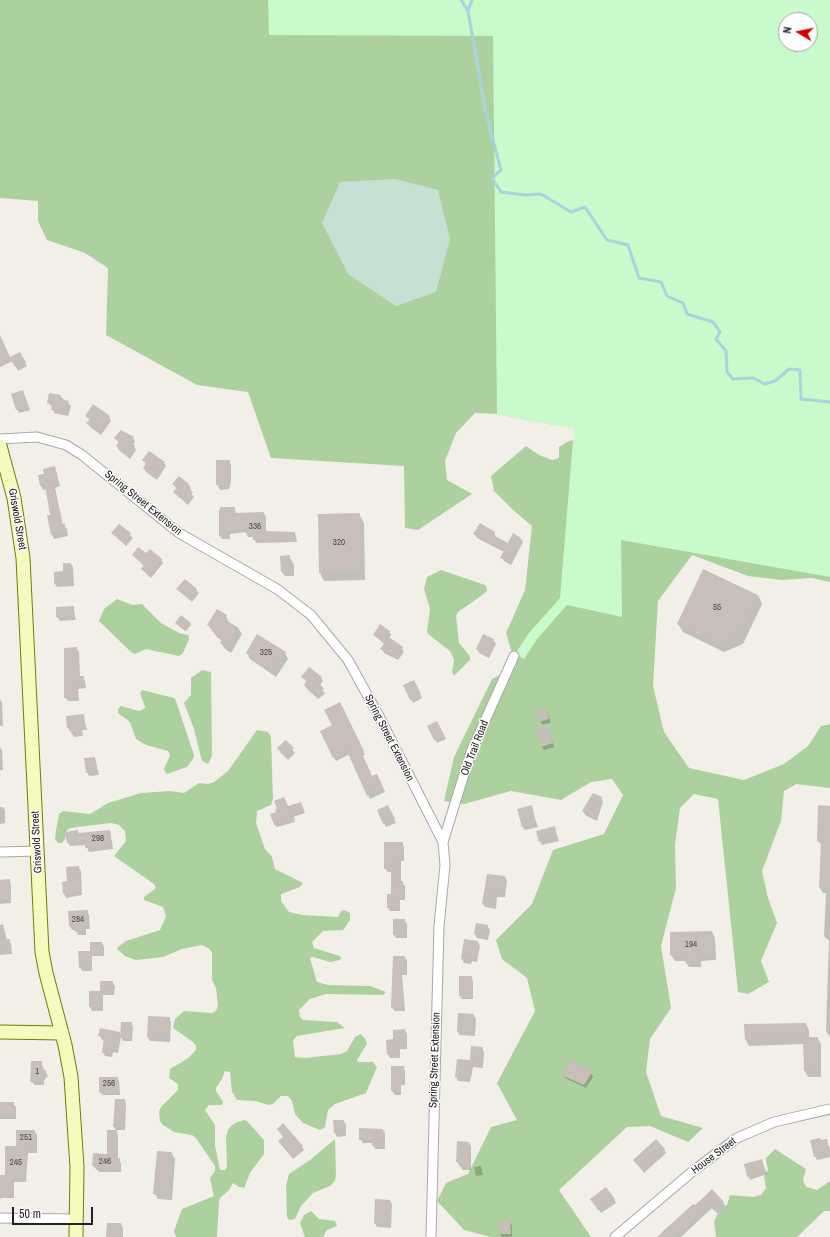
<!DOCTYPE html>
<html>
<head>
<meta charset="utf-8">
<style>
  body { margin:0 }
  #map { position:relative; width:830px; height:1237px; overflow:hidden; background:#f2efe9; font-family:"Archivo Narrow",sans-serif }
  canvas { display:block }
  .north { position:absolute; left:778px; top:12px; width:40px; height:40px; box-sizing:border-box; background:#fff; border:1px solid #a7a7a7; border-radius:50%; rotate:280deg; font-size:11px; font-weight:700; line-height:16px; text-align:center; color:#222 }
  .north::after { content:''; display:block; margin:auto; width:14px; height:18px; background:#d40000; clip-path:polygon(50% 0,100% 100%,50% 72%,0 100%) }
  .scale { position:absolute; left:12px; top:1207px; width:81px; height:18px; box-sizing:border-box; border:2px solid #222; border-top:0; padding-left:5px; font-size:12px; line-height:14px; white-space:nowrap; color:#222; -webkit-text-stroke:3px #fff; paint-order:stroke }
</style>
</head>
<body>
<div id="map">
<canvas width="830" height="1237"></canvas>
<div class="north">N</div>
<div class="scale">50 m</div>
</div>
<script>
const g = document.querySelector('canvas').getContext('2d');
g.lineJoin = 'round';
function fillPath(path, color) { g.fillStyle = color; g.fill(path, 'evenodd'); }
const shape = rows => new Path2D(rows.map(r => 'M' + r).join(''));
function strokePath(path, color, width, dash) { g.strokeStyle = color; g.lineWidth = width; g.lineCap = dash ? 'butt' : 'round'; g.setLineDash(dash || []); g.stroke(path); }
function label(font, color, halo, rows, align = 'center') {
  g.font = font + ' "Archivo Narrow",sans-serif'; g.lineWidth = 3; g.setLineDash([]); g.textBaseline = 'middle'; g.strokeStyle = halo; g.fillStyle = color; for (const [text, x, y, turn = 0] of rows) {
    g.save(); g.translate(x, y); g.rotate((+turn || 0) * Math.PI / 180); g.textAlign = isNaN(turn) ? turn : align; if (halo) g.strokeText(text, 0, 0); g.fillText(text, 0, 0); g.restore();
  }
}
fillPath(shape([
  [0,0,830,0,830,582,812,578,782,580,748,576,692,555,658,601,653,686,664,732,689,768,744,780,784,764,808,746,821,726,830,724,830,788,796,784,784,791,781,821,762,871,768,898,777,923,761,961,769,982,748,994,738,992,718,799,694,794,680,808,675,844,676,888,661,946,671,1008,650,1039,646,1072,661,1116,703,1128,688,1142,650,1126,627,1127,559,1190,591,1237,491,1237,464,1230,437,1201,446,1183,468,1174,491,1127,517,1120,497,1083,535,1011,527,978,502,959,496,940,532,904,553,850,604,834,623,795,612,779,591,782,561,800,511,791,464,804,444,801,454,757,492,679,516,667,506,633,525,590,532,526,512,509,494,491,491,476,526,446,539,455,552,460,559,458,559,447,567,442,619,425,554,425,497,414,475,413,456,433,445,461,447,480,472,494,418,530,405,528,404,466,271,458,248,392,197,385,106,335,108,268,85,253,47,240,38,221,38,201,0,198],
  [786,20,810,20,810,44,786,44],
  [441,570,485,585,487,588,487,591,481,596,458,612,456,616,459,643,470,656,470,660,454,676,452,672,454,661,453,657,450,651,428,634,427,632,430,609,424,589,427,577],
  [117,599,132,605,142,604,161,623,179,633,188,635,189,639,183,653,179,656,146,649,135,654,131,652,99,621,104,609],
  [202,670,211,672,212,756,208,764,202,761,194,729,184,703,191,695,191,678],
  [142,690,174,698,176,701,194,755,193,759,187,767,167,774,165,772,164,769,170,755,168,751,146,745,136,739,130,722,118,713,118,709,121,706,139,711,144,709,145,707,140,693],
  [257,730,268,732,271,737,273,799,271,805,257,811,256,823,265,849,272,857,275,869,303,883,300,887,281,894,281,901,289,912,302,915,338,917,341,911,344,910,350,913,350,920,343,930,323,931,312,942,314,948,340,956,341,958,340,960,330,962,313,957,310,958,317,982,328,985,370,986,386,992,383,995,326,994,310,999,299,1010,300,1017,303,1020,337,1022,345,1028,297,1036,293,1041,295,1057,305,1058,341,1054,347,1051,355,1037,361,1034,366,1040,367,1044,357,1060,358,1062,373,1062,377,1067,366,1093,335,1104,328,1110,325,1127,320,1130,303,1123,295,1114,292,1101,288,1096,281,1096,273,1104,269,1105,255,1101,237,1100,232,1092,230,1072,225,1071,222,1079,216,1088,216,1091,223,1102,222,1105,209,1105,205,1110,215,1125,215,1145,220,1170,225,1170,227,1167,226,1137,228,1130,231,1126,237,1122,245,1120,248,1122,264,1140,264,1154,250,1173,244,1188,239,1187,233,1183,229,1190,220,1198,219,1201,217,1237,176,1237,174,1231,182,1209,214,1196,210,1178,215,1171,215,1166,196,1138,192,1135,174,1132,163,1125,160,1121,159,1112,161,1107,178,1090,178,1084,169,1078,170,1069,187,1059,196,1050,196,1046,193,1042,173,1028,175,1019,184,1011,212,1013,216,1011,218,1006,216,988,212,980,212,952,208,948,202,945,182,949,163,957,136,960,125,956,117,949,118,947,126,941,160,930,166,916,163,907,144,900,144,897,156,888,154,884,114,856,126,841,125,831,119,825,111,823,70,828,67,830,65,839,62,843,58,843,55,839,56,830,59,814,63,811,90,814,108,803,141,793,170,791,184,793,199,783,208,784,214,782,228,771],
  [335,1139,336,1175,335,1181,330,1186,313,1193,301,1206,295,1219,289,1220,287,1217,286,1186,289,1174,310,1160],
  [775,1149,806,1169,803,1180,806,1187,817,1190,830,1181,830,1211,824,1211,797,1237,716,1237,714,1222,717,1215,727,1205,730,1195,753,1197,761,1195,766,1188,764,1176,768,1170,766,1162,766,1158],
  [311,1211,319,1219,335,1221,337,1226,327,1230,323,1237,305,1237,300,1223,304,1215]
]), '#add19e');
fillPath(shape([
  [395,179,438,190,450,239,436,292,396,306,348,274,322,223,340,182]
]), '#c6e0d4');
fillPath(shape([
  [268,0,830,0,830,577,621,540,622,617,567,605,537,639,524,659,515,654,529,633,560,598,574,429,497,414,493,36,269,35],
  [786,20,810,20,810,44,786,44]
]), '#c8facc');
fillPath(shape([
  [0,338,10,358,20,353,27,366,18,371,13,361,0,367],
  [23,391,30,410,19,413,17,409],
  [60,396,71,406,68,416,54,413,53,407,48,403],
  [86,416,109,417,111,421,101,435,90,427,88,423,90,420],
  [116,438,133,438,135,441,133,445,136,450,130,459,119,450,117,446,119,443],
  [143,460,164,463,166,466,157,480,146,472,144,468,146,464],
  [217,461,229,461,231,465,231,481,229,489,220,490,218,486],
  [55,468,60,486,55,488,63,525,67,529,68,536,54,539,52,535,51,515,46,489,43,490,41,486,39,476,45,474],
  [179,477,189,485,191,489,189,491,194,497,188,505,174,492,177,489,173,484],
  [234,508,237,514,264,513,266,517,266,532,295,533,297,542,256,543,254,537,248,537,246,532,230,534,230,539,222,539,220,536],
  [359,514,364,523,365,580,324,581,320,573,319,515],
  [119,525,133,538,126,546,113,534],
  [494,532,496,537,509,544,521,539,523,542,511,565,504,561,502,558,504,552,477,538,475,534],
  [133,555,146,555,161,559,163,563,151,578,142,569,144,566],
  [289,556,294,565,294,576,285,576,282,572,281,557],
  [71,564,73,567,74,586,57,587,55,584],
  [178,589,196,590,199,593,192,602],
  [758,595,762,604,743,644,724,652,683,632,678,624],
  [73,607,76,620,60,621,57,617,57,608],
  [226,616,229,623,238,628,242,634,231,653,225,649,221,643,222,641,217,637,208,625],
  [176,623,190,623,191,625,186,631],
  [389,631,391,635,389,639,402,648,404,652,398,660,384,653,382,649,385,645,374,635],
  [493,640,496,644,489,658,479,653,477,649],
  [76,648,79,652,80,677,83,677,85,681,86,688,78,689,79,701,68,701,66,698],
  [247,653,285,653,288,659,276,677,250,659],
  [302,677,321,678,323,681,320,685,325,694,318,699,307,689,305,685,307,682],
  [416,685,422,698,413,703,411,699],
  [0,699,2,703,3,726,0,726],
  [342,706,365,755,362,756,372,777,379,778,385,792,370,799,350,754,336,761,334,757,333,725],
  [546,709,551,722,543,725,540,721],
  [83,715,87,730,82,730,83,736,74,737,68,728,67,717],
  [439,726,446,739,437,743,435,739],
  [549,731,554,747,544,750,542,747],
  [286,741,295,753,288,760,280,752],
  [0,747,2,750,3,770,0,770],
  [95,758,99,775,89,776,87,772],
  [601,798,603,802,597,821,585,815,583,811],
  [302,806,305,813,293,817,295,822,277,827,275,825,277,812,288,807],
  [0,807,3,807,5,810,5,823,0,824],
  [531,807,538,827,525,830,523,827],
  [830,807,830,1037,826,1031,829,941,824,936,826,893,823,893,820,888,822,846,818,841],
  [390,810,396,823,386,827,384,823],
  [554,827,559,841,542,845,540,841],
  [78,831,79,834,110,831,113,849,89,852,86,845,70,846,68,843],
  [402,843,404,847,404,861,401,861,401,882,405,886,405,900,400,900,400,911,390,911,388,907,392,895,392,872,388,872,385,868],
  [78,867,81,871,82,895,66,898,64,894,64,883,68,882],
  [505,877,507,881,505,897,497,897,496,909,485,907,483,904],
  [9,880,11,884,11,903,0,904,0,881],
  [87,911,89,915,90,929,86,929,86,935,78,935,76,930,72,930,70,926],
  [404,920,407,924,407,938,396,938,394,935],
  [3,924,7,940,9,940,11,944,12,954,0,955,0,925],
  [487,926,490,930,488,940,477,938,475,934],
  [712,932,715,938,716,960,701,961,701,967,689,967,685,961,675,961,671,955],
  [478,942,480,946,477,962,472,961,471,964,464,963,462,959],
  [102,943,104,947,104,956,92,956,92,971,82,971,80,967,79,952,91,952],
  [404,957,407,960,407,975,402,975,405,1011,395,1011,392,1008],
  [471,977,473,981,473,999,462,999,460,996],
  [101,982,112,982,115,986,114,995,103,995,103,1011,92,1011,90,1007,101,992],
  [473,1015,476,1019,475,1036,460,1035,458,1032],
  [169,1018,171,1022,170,1042,150,1041,148,1037],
  [131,1023,133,1027,132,1041,123,1041,121,1037,118,1053,113,1052,112,1057,105,1056,103,1052,105,1040,102,1040,100,1036,119,1032,121,1036],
  [806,1024,809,1030,809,1038,817,1038,821,1044,821,1077,808,1077,805,1071,804,1044,749,1046,746,1040],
  [405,1030,407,1034,407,1049,400,1049,400,1058,390,1058,388,1054,394,1040],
  [482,1048,484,1052,483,1068,473,1067,470,1082,458,1081,456,1077],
  [41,1062,44,1070,48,1076,44,1080,44,1085,34,1085,32,1081],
  [403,1067,405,1071,405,1085,401,1085,401,1095,395,1095,392,1091],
  [591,1073,593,1077,586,1088,565,1078,563,1075],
  [117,1078,119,1081,120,1095,103,1095,100,1092],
  [116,1100,125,1100,126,1103,125,1130,116,1130,114,1127],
  [0,1103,13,1103,16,1107,16,1119,0,1119],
  [344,1121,346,1125,346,1136,337,1137,335,1133],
  [383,1130,385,1133,385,1149,375,1149,372,1143,363,1143,360,1139],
  [34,1131,37,1135,37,1153,28,1153,26,1182,14,1182,14,1198,1,1198,0,1200,0,1176,6,1176,17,1147],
  [116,1131,118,1135,118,1159,121,1163,121,1172,99,1172,93,1166,108,1155],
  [826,1140,830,1149,830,1157,817,1160,815,1156,821,1141],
  [279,1142,302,1147,304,1150,293,1159],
  [469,1143,471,1146,471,1170,463,1170,457,1162],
  [664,1149,666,1153,644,1173,634,1160],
  [171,1153,175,1159,172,1200,158,1199,154,1193],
  [761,1160,767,1174,750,1180,748,1176],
  [481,1166,483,1175,476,1176,474,1167],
  [712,1191,726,1206,718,1214,712,1208,681,1237,660,1237,663,1231],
  [614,1199,616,1203,601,1213,594,1203],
  [390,1200,392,1204,391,1228,377,1227,375,1223],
  [510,1222,512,1226,512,1237,502,1237,500,1234],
  [121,1224,123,1228,123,1237,107,1237]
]), '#0003');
strokePath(shape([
  [461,0,468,11,486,114,501,170,492,178,501,192,525,195,541,194,571,212,585,207,607,240,628,245,639,278,661,282,667,296,683,303,687,314,713,322,720,332,716,339,726,351,727,372,733,379,753,378,765,384,775,381,789,369,800,370,801,399,830,402],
  [468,11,472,0]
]), '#aad3df', 3);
fillPath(shape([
  [0,335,10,357,20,352,26,362,15,367,10,358,0,363],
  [23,390,28,406,16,410,11,394],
  [49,393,61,395,60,399,69,401,66,413,51,410,52,404,47,403],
  [93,404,110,416,99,432,86,423,90,419,85,416],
  [121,430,134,437,130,442,135,446,128,455,116,446,119,442,114,438],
  [149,451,165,462,155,477,143,468,146,463,142,460],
  [216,460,230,460,230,477,227,486,216,485],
  [55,466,59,483,54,484,62,524,65,524,66,532,51,535,47,515,50,515,46,491,44,486,40,486,38,475,44,474,43,469],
  [179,476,189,484,187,487,193,492,185,502,173,492,177,487,172,484],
  [220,507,235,507,235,513,264,512,264,531,295,532,295,539,253,540,253,534,245,533,245,529,228,531,228,536,219,536,219,510,220,510],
  [360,513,360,572,319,573,318,514],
  [480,523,495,532,493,535,508,543,513,533,521,538,509,562,500,558,504,550,473,534],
  [119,524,131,533,124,543,111,533],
  [138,547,146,553,150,549,162,559,148,575,141,569,144,565,132,555],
  [290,555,290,560,292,560,293,572,281,572,280,556],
  [63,563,71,563,72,583,54,584,54,572,63,571],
  [703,569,758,595,739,636,718,644,677,624],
  [185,579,197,589,189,599,176,589],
  [74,606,74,616,56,617,56,607],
  [217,609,227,615,224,619,239,628,227,647,220,643,223,638,212,631,214,629,207,625],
  [181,615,191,623,185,631,175,623],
  [380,624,390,631,383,642,373,635],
  [257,634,286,652,273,672,246,653],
  [483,634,494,639,487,655,476,649],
  [389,637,403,647,396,657,380,649],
  [77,647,78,676,84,676,84,685,77,685,78,697,64,698,64,648],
  [309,667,322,677,318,681,324,689,315,696,304,685,307,681,301,677],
  [414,680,421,694,410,700,403,685],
  [340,702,364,751,361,752,369,769,372,776,377,774,383,788,367,796,347,751,333,758,320,731,332,725,324,710],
  [546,708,549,719,539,722,536,711],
  [84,714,85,726,81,727,81,732,71,733,71,728,67,728,66,716],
  [437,721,444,735,434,740,427,726],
  [548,726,553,743,541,747,536,730],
  [286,740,294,748,285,757,277,748],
  [95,757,97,771,86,773,84,758],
  [593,793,602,797,597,808,599,809,595,818,582,811],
  [284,797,288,806,301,802,304,810,293,814,295,820,274,825,270,814,276,812,275,809,277,809,274,801],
  [388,805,395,819,383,824,377,810],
  [532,805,536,823,522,827,517,809],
  [818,805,830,806,830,889,819,888,821,841,817,841],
  [555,826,557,837,539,842,536,831],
  [78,830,78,833,110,830,112,845,85,848,85,841,67,843,65,832],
  [384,842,403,842,403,858,399,858,399,881,403,881,403,896,398,896,399,907,387,908,387,894,391,894,391,869,384,869],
  [79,866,81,891,63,894,62,882,67,881,66,867],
  [487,874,505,876,503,894,495,893,494,905,482,904],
  [10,879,10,899,0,900,0,880],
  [88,910,88,926,84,926,85,931,75,932,75,926,69,926,68,911],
  [393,919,405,919,405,935,393,935],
  [476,923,488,925,486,936,474,934],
  [712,931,713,955,698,955,698,961,685,961,685,955,670,955,670,932],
  [10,939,10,951,0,951,0,940],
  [464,939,478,941,476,958,470,957,469,960,461,959],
  [90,942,102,942,102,953,90,953,90,967,79,968,78,951,90,951],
  [393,956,405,956,405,972,401,972,403,1008,391,1008],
  [459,976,472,976,472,996,459,996],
  [100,981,113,981,113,991,101,991,101,1007,89,1007,89,991,100,991],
  [458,1013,474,1014,473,1033,457,1032],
  [148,1016,170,1017,169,1038,147,1037],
  [121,1022,132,1022,130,1038,120,1037],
  [806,1023,806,1037,818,1037,818,1071,804,1071,803,1039,745,1040,744,1024],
  [100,1028,120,1032,117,1050,111,1049,110,1054,102,1053,104,1037,98,1036],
  [405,1029,406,1046,398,1046,399,1054,387,1055,386,1040,393,1039,393,1030],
  [471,1046,483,1047,481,1064,471,1063,468,1078,455,1077,457,1059,470,1060],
  [571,1059,592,1072,584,1085,561,1075],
  [31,1061,42,1061,42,1067,47,1072,42,1076,42,1082,30,1082],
  [391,1066,404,1066,404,1081,400,1081,400,1091,391,1091],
  [99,1077,118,1077,119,1092,99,1092],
  [115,1099,125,1099,123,1128,113,1127],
  [0,1102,14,1102,14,1115,0,1115],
  [333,1120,344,1120,345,1133,334,1133],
  [283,1123,303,1146,291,1156,278,1141,283,1137,277,1129],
  [359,1128,383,1129,384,1145,372,1146,371,1139,359,1140],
  [16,1130,35,1130,35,1149,26,1149,24,1178,12,1178,12,1195,0,1195,0,1175,5,1175,5,1146,16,1146],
  [107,1130,117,1130,116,1158,120,1158,120,1169,96,1168,96,1166,92,1166,93,1153,107,1154],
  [820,1138,821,1140,827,1139,830,1153,814,1157,810,1140],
  [656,1139,665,1149,642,1170,633,1160],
  [457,1141,469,1142,469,1167,459,1166,459,1162,456,1162],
  [157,1151,172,1152,169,1195,153,1194],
  [762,1159,765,1170,747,1177,744,1164],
  [606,1187,615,1199,598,1210,590,1199],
  [712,1189,724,1202,715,1211,709,1205,675,1237,657,1237,693,1204,695,1206],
  [375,1199,390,1200,389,1224,374,1224],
  [510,1221,511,1234,499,1234,499,1222],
  [107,1223,121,1223,121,1237,106,1237]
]), '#c7bfb8');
const minor = shape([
  [0,439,37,437,66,445,82,455,179,533,277,589,311,615,348,660,380,718,443,842,445,865,439,926,431,1237],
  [443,842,471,752,514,656],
  [0,852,38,851],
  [0,1218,76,1219],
  [615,1237,693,1171,737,1138,774,1122,830,1109]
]);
const secondary = shape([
  [0,446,14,498,23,558,42,952,46,973,65,1045,71,1077,77,1167,76,1237],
  [0,1032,62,1033]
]);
strokePath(minor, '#a9a9a9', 11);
strokePath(secondary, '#707d05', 15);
strokePath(minor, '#fff', 9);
strokePath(secondary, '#f7fabf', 13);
label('9px', '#4b4948', null, [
  ["336",255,527],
  ["320",339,543],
  ["55",717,608],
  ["325",266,653],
  ["298",98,839],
  ["284",78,920],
  ["194",691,945],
  ["1",37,1072],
  ["256",109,1084],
  ["251",26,1138],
  ["246",105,1162],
  ["245",16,1163]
]);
label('11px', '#222', '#fff', [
  ["Spring Street Extension",143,503,39],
  ["Griswold Street",17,519,80],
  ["Spring Street Extension",389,738,63],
  ["Old Trail Road",475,748,-69],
  ["Griswold Street",37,842,-93],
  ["Spring Street Extension",435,1060,-88],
  ["House Street",714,1156,-37]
]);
</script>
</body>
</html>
